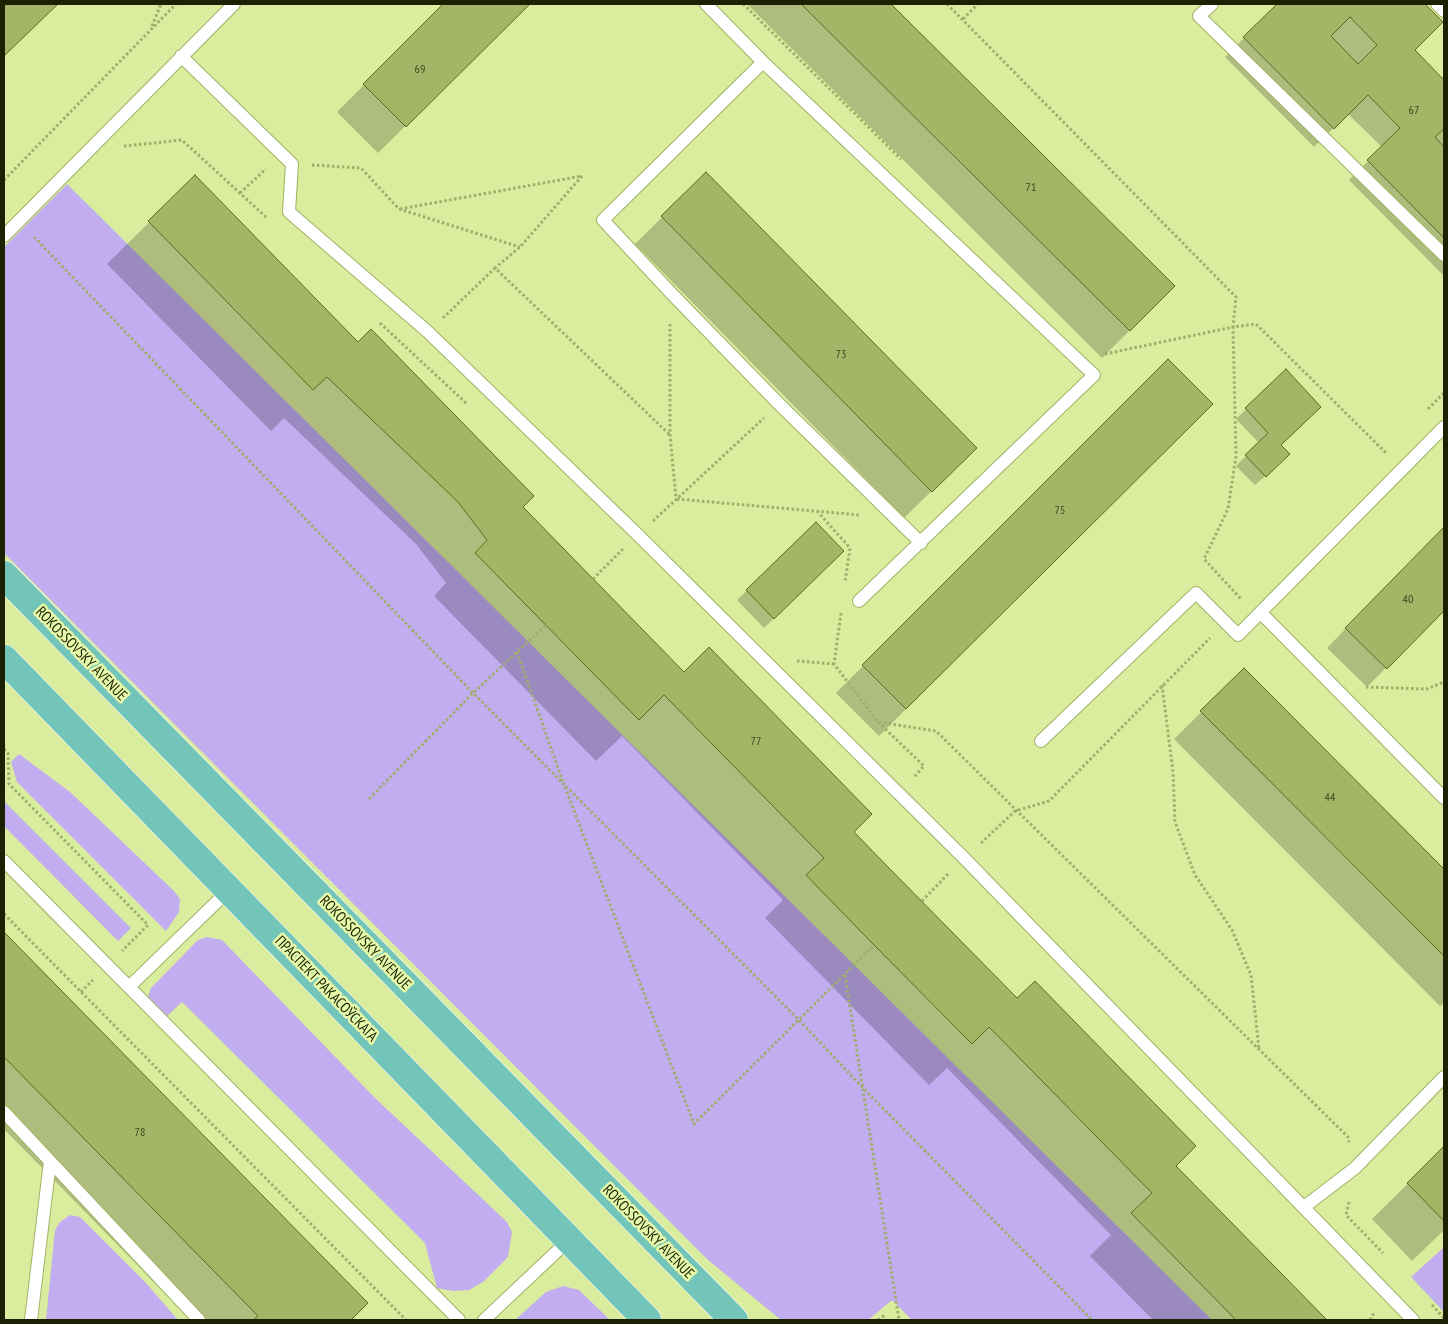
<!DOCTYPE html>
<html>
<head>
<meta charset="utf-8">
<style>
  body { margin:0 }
  #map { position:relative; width:1448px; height:1324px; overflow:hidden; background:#daec9d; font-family:"PT Sans Narrow",sans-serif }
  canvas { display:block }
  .frame { position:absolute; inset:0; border:5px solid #1b2102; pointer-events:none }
</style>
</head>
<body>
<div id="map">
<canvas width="1448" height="1324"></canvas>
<div class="frame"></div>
</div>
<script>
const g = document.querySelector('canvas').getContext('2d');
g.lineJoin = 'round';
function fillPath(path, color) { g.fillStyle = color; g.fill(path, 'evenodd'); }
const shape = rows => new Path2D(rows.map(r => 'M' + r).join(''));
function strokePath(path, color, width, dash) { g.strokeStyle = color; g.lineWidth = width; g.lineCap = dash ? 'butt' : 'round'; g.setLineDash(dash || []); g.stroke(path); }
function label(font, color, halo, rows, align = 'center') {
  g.font = font + ' "PT Sans Narrow",sans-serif'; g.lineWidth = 5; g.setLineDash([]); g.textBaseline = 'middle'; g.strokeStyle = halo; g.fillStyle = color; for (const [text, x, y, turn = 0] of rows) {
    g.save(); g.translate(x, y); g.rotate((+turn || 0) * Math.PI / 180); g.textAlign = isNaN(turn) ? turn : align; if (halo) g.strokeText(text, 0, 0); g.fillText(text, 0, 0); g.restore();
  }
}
fillPath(shape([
  [67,184,1212,1320,912,1320,892,1300,868,1320,781,1320,708,1260,4,553,4,247],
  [19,754,70,792,174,891,180,899,179,912,166,931,17,782,11,762],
  [4,801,131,928,118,941,4,826],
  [207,937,222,940,375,1098,507,1222,512,1232,508,1257,483,1282,469,1290,453,1291,437,1288,425,1243,182,1002,166,1017,149,1004,148,996,151,988,198,940],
  [70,1215,80,1217,146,1283,178,1320,46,1320,55,1230,60,1222],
  [1444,1247,1444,1312,1411,1277],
  [563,1286,579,1290,610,1320,515,1320,546,1292]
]), '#c2adf0');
fillPath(shape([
  [4,4,57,4,4,56],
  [445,4,529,4,378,153,337,112],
  [747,4,890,4,1174,286,1102,358],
  [1278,4,1423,4,1441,22,1413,50,1444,82,1444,276,1349,180,1382,147,1348,114,1314,147,1225,57],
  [706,174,948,475,904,518,635,244],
  [195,177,684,673,852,832,1325,1320,1153,1320,1090,1256,1111,1235,947,1068,929,1085,765,918,783,900,622,736,596,761,434,596,446,583,416,544,284,418,271,431,107,264],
  [1168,361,1211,404,879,736,836,693],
  [1286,371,1279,464,1255,485,1236,466,1259,443,1236,419],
  [816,524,842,551,764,628,737,600],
  [1444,528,1444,609,1367,687,1327,648],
  [1244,670,1444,871,1444,1003,1440,1006,1174,739],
  [4,934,366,1303,350,1320,191,1320,4,1129],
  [1444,1148,1444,1230,1412,1261,1372,1219]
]), '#0003');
const building = shape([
  [4,4,58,4,4,56,4,4],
  [443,4,530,4,406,127,363,84,443,4],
  [801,4,891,4,1175,286,1130,331,801,4],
  [1277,4,1425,4,1443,22,1415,50,1444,80,1444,129,1435,137,1444,147,1444,238,1367,160,1400,128,1368,95,1334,129,1243,37,1277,4],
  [1350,17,1377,45,1358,64,1331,36,1350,17],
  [706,172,977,448,932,492,661,216,706,172],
  [195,175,358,342,371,329,534,496,523,507,684,672,709,647,872,814,854,832,887,866,1017,998,1035,981,1196,1146,1176,1166,1327,1320,1236,1320,1131,1213,1152,1193,989,1027,972,1044,874,945,806,875,824,858,664,695,639,720,475,553,487,540,458,502,327,377,313,390,148,221,195,175],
  [1168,359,1213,404,906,709,862,665,1168,359],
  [1286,369,1321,407,1281,445,1290,454,1266,477,1245,455,1268,433,1245,408,1286,369],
  [816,522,844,551,774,619,746,590,816,522],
  [1444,527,1444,611,1387,669,1345,628,1444,527],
  [1244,668,1444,869,1444,956,1200,711,1244,668],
  [4,932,368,1303,351,1320,253,1320,258,1316,4,1057,4,932],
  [1444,1146,1444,1221,1407,1183,1444,1146]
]);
fillPath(building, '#a4b568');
strokePath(building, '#5c6a1a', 1);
const lane = shape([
  [706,4,763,62,1094,375,859,601],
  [1212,4,1199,16,1444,255],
  [1437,4,1444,11],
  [181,56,292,164,289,212,428,332,638,535,965,859,1413,1320],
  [763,62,603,220,671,293,779,404,921,543],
  [4,236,234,4],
  [1261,613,1444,798],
  [1041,741,1196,593,1238,635,1444,427],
  [4,861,459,1320],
  [129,987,229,890],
  [4,1112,199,1320],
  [1304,1207,1355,1168,1444,1077],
  [31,1320,50,1161],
  [484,1320,570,1239]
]);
const primary = shape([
  [4,575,734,1320],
  [4,659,647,1320]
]);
strokePath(lane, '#a1b265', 14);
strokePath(primary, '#fff', 29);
strokePath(shape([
  [743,4,901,159],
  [947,4,1236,297,1233,327,1256,324,1386,453],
  [963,19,978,4],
  [152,26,161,4],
  [124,146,182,140,267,218],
  [312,165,361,168,399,209,520,247],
  [582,176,520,247,495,268,670,435],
  [4,180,176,4],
  [240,193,266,169],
  [400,209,582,176],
  [34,237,473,693,798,1019,864,1089,1092,1320],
  [443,318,495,268],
  [380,323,467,404],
  [670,324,670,435,676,498],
  [1105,354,1233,327,1236,456,1228,509,1204,559,1241,599],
  [1428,409,1444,393],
  [677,499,860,515],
  [817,511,850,548,845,582],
  [653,521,764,418],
  [593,579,623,549],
  [841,613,834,664,878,722,936,731,1348,1137,1349,1142],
  [517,652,563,782],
  [797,661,834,664],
  [1162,685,1173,772,1175,822,1195,875,1232,930,1251,975,1259,1049],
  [1366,687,1427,689,1444,682],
  [878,722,924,766,914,777],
  [4,749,8,753,9,784,148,925,122,951],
  [565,787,694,1124,874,945],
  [369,799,473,693,546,625],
  [981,843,1015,811,1049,801,1210,638],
  [922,901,949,873],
  [4,914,406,1320],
  [845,975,899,1320],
  [81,992,93,980],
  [1349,1202,1346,1215,1383,1253],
  [1432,1305,1444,1318],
  [878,1320,885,1315],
  [1370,1320,1374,1313]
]), '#9fad6d', 3, [2.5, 2.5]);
strokePath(lane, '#fff', 12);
strokePath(primary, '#74c5b9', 28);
label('12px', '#3d461c', null, [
  ["69",420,70],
  ["67",1414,111],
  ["71",1031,188],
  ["73",841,355],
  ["75",1060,511],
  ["40",1408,600],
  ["77",756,742],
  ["44",1330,798],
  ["78",140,1133]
]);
label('15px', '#1b2102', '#e7f9aa', [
  ["ROKOSSOVSKY AVENUE",81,654,46],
  ["ROKOSSOVSKY AVENUE",365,943,46],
  ["ПРАСПЕКТ РАКАСОЎСКАГА",326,989,46],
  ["ROKOSSOVSKY AVENUE",648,1232,46]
]);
</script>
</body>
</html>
